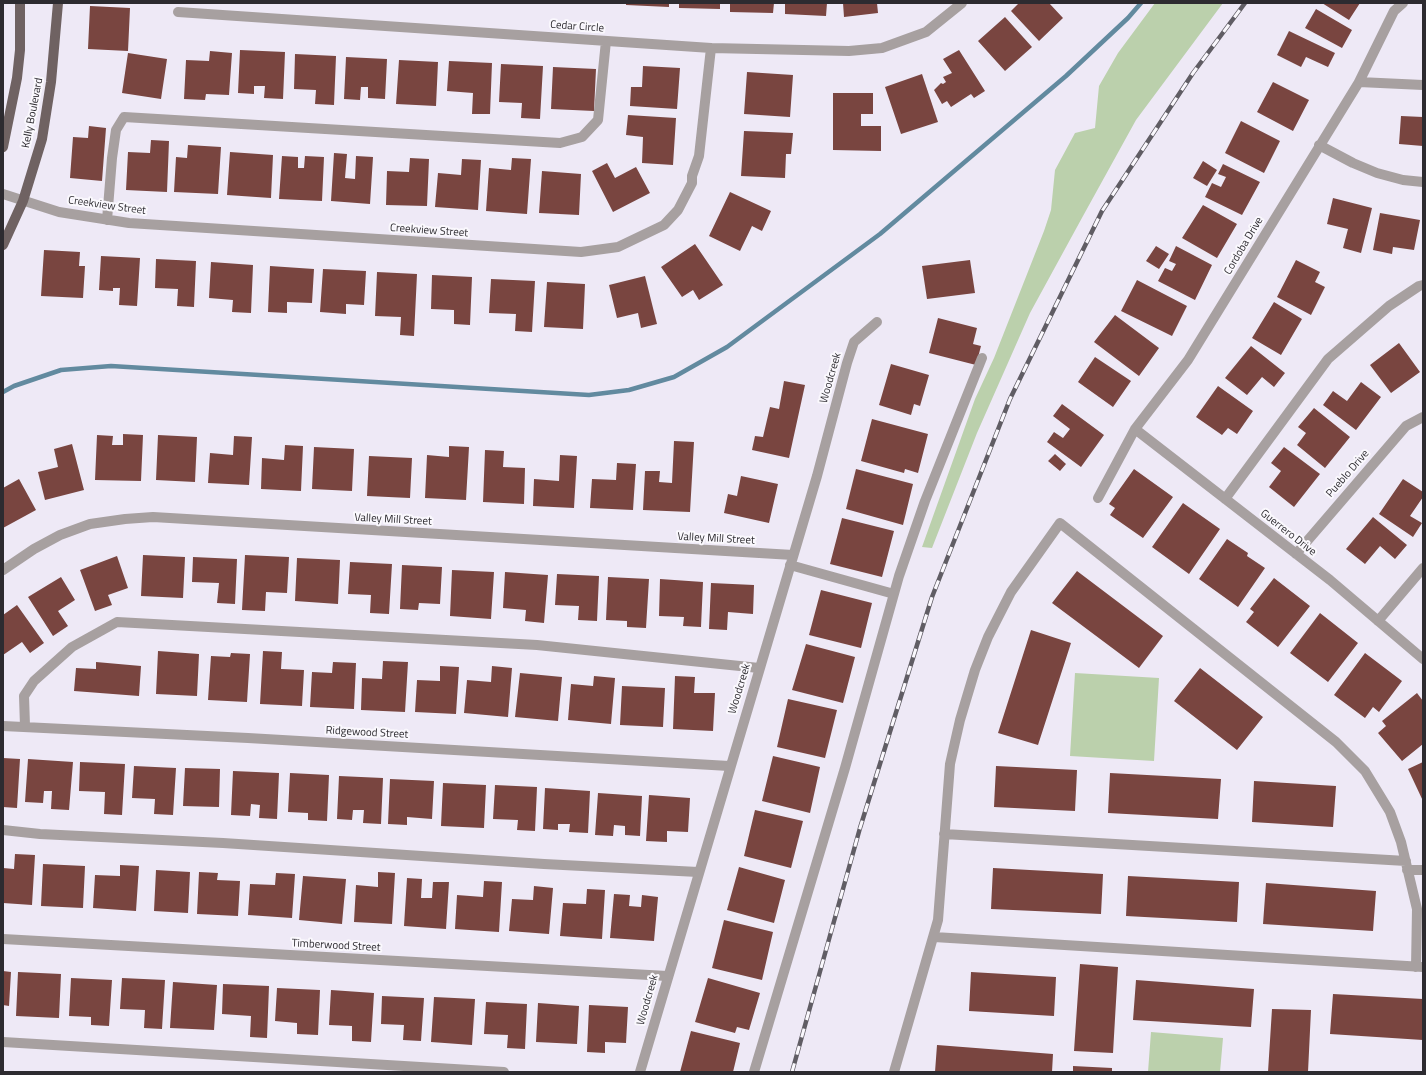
<!DOCTYPE html>
<html>
<head>
<meta charset="utf-8">
<style>
  body { margin:0 }
  #map { position:relative; width:1426px; height:1075px; overflow:hidden; background:#eee9f6; font-family:"Titillium Web",sans-serif }
  canvas { display:block }
  .frame { position:absolute; inset:0; border:4px solid #2d2b30; pointer-events:none }
</style>
</head>
<body>
<div id="map">
<canvas width="1426" height="1075"></canvas>
<div class="frame"></div>
</div>
<script>
const g = document.querySelector('canvas').getContext('2d');
g.lineJoin = 'round';
function fillPath(path, color) { g.fillStyle = color; g.fill(path, 'evenodd'); }
const shape = rows => new Path2D(rows.map(r => 'M' + r).join(''));
function strokePath(path, color, width, dash) { g.strokeStyle = color; g.lineWidth = width; g.lineCap = dash ? 'butt' : 'round'; g.setLineDash(dash || []); g.stroke(path); }
function label(font, color, halo, rows, align = 'center') {
  g.font = font + ' "Titillium Web",sans-serif'; g.lineWidth = 4; g.setLineDash([]); g.textBaseline = 'middle'; g.strokeStyle = halo; g.fillStyle = color; for (const [text, x, y, turn = 0] of rows) {
    g.save(); g.translate(x, y); g.rotate((+turn || 0) * Math.PI / 180); g.textAlign = isNaN(turn) ? turn : align; if (halo) g.strokeText(text, 0, 0); g.fillText(text, 0, 0); g.restore();
  }
}
fillPath(shape([
  [1155,3,1223,3,1136,120,1083,216,1030,313,977,433,932,548,922,547,975,399,994,358,1044,231,1051,210,1055,170,1075,133,1095,128,1099,86,1118,53],
  [1075,673,1159,678,1154,761,1070,756],
  [1151,1032,1223,1038,1220,1072,1148,1072]
]), '#bbd0ac');
strokePath(shape([
  [3,392,14,386,61,370,111,366,589,395,629,390,674,377,727,347,880,234,1066,76,1128,18,1141,3]
]), '#628a9f', 4.5);
fillPath(shape([
  [626,3,669,3,669,7,626,5],
  [679,3,720,3,720,9,679,8],
  [730,3,774,3,773,13,730,12],
  [785,3,827,3,826,16,785,14],
  [843,3,877,3,878,13,844,17],
  [1019,3,1049,3,1063,18,1039,41,1011,11],
  [1322,3,1360,3,1349,20],
  [90,6,130,8,128,51,88,49],
  [1316,9,1352,30,1342,48,1305,28],
  [1005,17,1032,47,1005,71,978,41],
  [1289,31,1335,53,1328,67,1306,57,1301,67,1277,55],
  [240,50,285,52,283,99,264,98,265,86,254,86,254,94,238,93],
  [959,50,985,91,974,98,971,94,951,107,947,101,942,104,934,90,941,83,943,84,946,82,943,77,952,73,943,59],
  [210,51,232,53,229,95,206,94,205,100,184,99,186,60,209,61],
  [128,53,167,59,161,99,122,93],
  [295,54,336,56,334,105,315,104,316,90,294,89],
  [346,57,387,59,385,99,368,98,368,87,361,87,360,100,344,99],
  [399,60,438,62,436,106,396,104],
  [449,61,492,63,490,114,472,114,473,93,447,91],
  [501,64,543,66,540,119,521,118,522,103,499,102],
  [643,66,680,68,677,109,630,106,631,87,642,87],
  [553,67,596,69,594,111,551,109],
  [747,72,793,75,790,117,744,114],
  [922,74,938,122,901,134,885,87],
  [1273,82,1309,100,1293,131,1257,112],
  [833,93,873,93,873,114,861,114,861,126,881,126,881,151,833,150],
  [628,115,676,118,673,165,642,163,643,137,626,135],
  [1401,116,1423,117,1423,146,1399,144],
  [1241,121,1280,141,1264,173,1225,153],
  [89,126,106,128,102,181,70,178,73,137,88,138],
  [744,131,793,133,791,154,786,154,785,178,741,176],
  [151,140,169,141,167,192,126,190,128,152,150,153],
  [188,145,221,147,218,194,174,192,176,157,187,158],
  [230,152,273,155,271,198,227,195],
  [334,153,347,154,345,178,355,179,356,156,373,157,370,204,331,201],
  [282,156,298,157,298,168,304,168,305,156,324,157,322,201,279,199],
  [410,158,429,159,427,206,386,205,387,171,409,172],
  [512,158,531,159,527,214,486,211,489,168,511,170],
  [462,159,481,160,478,210,435,207,438,173,461,175],
  [1203,161,1217,170,1207,186,1193,178],
  [607,163,615,178,636,167,650,193,613,212,592,171],
  [1223,164,1260,182,1242,215,1205,197,1212,183,1221,187,1226,177,1218,174],
  [542,171,581,174,579,215,539,213],
  [730,192,771,211,762,231,752,226,740,251,709,236],
  [1333,198,1372,208,1361,253,1343,248,1348,229,1327,224],
  [1203,205,1237,224,1217,258,1182,238],
  [1380,213,1420,220,1414,250,1393,247,1392,254,1373,250],
  [695,244,723,285,699,300,693,290,682,297,661,267],
  [1156,246,1169,254,1159,269,1146,261],
  [1176,246,1212,265,1195,300,1158,281,1165,268,1172,271,1176,264,1169,261],
  [44,250,80,252,79,266,85,266,83,298,41,296],
  [101,256,140,258,137,306,119,305,120,288,113,288,113,291,99,290],
  [156,259,196,261,194,307,177,306,178,289,155,288],
  [970,260,975,293,927,299,922,266],
  [1296,260,1320,272,1315,282,1325,287,1311,315,1277,297],
  [211,262,253,265,251,313,232,312,233,300,209,298],
  [270,266,314,269,312,303,287,302,287,313,268,312],
  [323,269,366,271,364,305,346,304,346,314,320,312],
  [377,272,417,274,414,336,400,335,401,317,375,316],
  [432,275,472,277,470,325,454,324,454,310,431,309],
  [645,276,657,324,641,328,638,313,617,318,609,285],
  [491,279,535,281,532,332,515,331,516,314,489,313],
  [1137,280,1187,306,1172,336,1121,311],
  [547,282,585,284,583,329,544,327],
  [1274,302,1302,319,1281,355,1252,338],
  [1115,315,1159,348,1139,376,1094,342],
  [938,318,977,328,973,344,981,346,976,365,929,353],
  [1399,343,1420,372,1391,393,1370,365],
  [1251,346,1285,373,1274,387,1262,377,1247,395,1225,378],
  [1095,357,1131,381,1113,407,1078,382],
  [891,364,929,375,920,406,914,404,911,415,879,405],
  [784,381,805,385,789,458,752,450,755,436,763,437,770,407,779,409],
  [1361,382,1381,397,1356,430,1323,405,1333,391,1347,401],
  [1218,386,1253,411,1237,434,1228,428,1222,435,1196,417],
  [1062,404,1104,435,1081,467,1047,442,1054,432,1063,438,1070,429,1053,416],
  [1314,408,1350,437,1325,468,1297,445,1306,433,1298,427],
  [872,419,928,434,918,473,905,469,904,473,861,461],
  [123,434,143,435,141,481,95,480,97,435,113,436,112,445,123,445],
  [158,435,197,437,195,482,156,480],
  [234,436,252,437,249,485,208,483,210,453,233,455],
  [674,441,694,442,690,512,643,510,645,471,660,471,659,482,672,483],
  [72,444,84,490,45,500,38,472,58,467,54,449],
  [285,445,303,446,301,491,261,489,262,458,284,460],
  [449,446,469,447,466,500,425,498,427,455,449,457],
  [314,447,354,449,352,491,312,489],
  [1284,447,1320,474,1294,507,1269,487,1281,471,1271,463],
  [485,450,504,451,503,467,525,468,524,504,483,502],
  [1055,454,1066,464,1060,471,1048,461],
  [560,455,577,456,574,508,533,506,534,479,559,481],
  [369,456,412,458,410,498,367,496],
  [617,463,636,464,633,510,590,508,592,479,616,480],
  [856,469,913,484,903,525,846,509],
  [1134,469,1173,497,1143,538,1110,515,1115,508,1109,504],
  [741,476,778,484,769,523,724,513,728,494,737,496],
  [19,479,36,510,3,528,3,488],
  [1403,479,1423,492,1423,497,1410,516,1422,523,1413,537,1379,514],
  [1183,503,1220,529,1189,574,1152,547],
  [1373,517,1407,545,1395,559,1380,546,1365,564,1346,549],
  [842,518,894,531,882,577,830,564],
  [1227,539,1248,553,1247,556,1265,568,1238,607,1199,579],
  [143,555,185,557,183,598,141,596],
  [245,555,289,557,287,593,266,592,265,611,242,610],
  [117,556,128,588,108,595,112,605,95,611,80,570],
  [193,557,237,559,235,604,217,603,219,583,192,582],
  [297,558,340,560,338,604,295,601],
  [350,562,392,564,389,614,370,613,371,595,348,594],
  [402,565,442,567,440,604,419,603,418,610,400,609],
  [452,570,494,572,491,619,450,616],
  [1077,571,1163,636,1139,668,1052,603],
  [505,572,548,575,544,623,525,621,526,610,503,608],
  [557,574,599,576,597,621,578,620,579,606,555,605],
  [61,577,75,600,58,611,68,626,53,636,28,597],
  [608,577,649,579,646,628,627,627,627,621,606,620],
  [1274,578,1310,606,1278,647,1246,622,1254,612,1250,609],
  [660,579,703,582,701,627,683,626,684,617,659,616],
  [711,583,754,585,753,614,728,612,727,630,709,629],
  [821,590,872,603,861,648,809,635],
  [17,605,44,643,30,653,22,642,3,655,3,615],
  [1320,613,1358,643,1328,682,1290,653],
  [1031,630,1071,643,1038,745,998,733],
  [806,644,855,657,843,703,792,690],
  [158,651,199,654,197,696,156,694],
  [263,651,282,652,281,669,304,670,302,706,260,704],
  [231,653,250,654,247,702,208,700,211,656,230,657],
  [1365,653,1402,681,1379,712,1373,707,1365,718,1334,695],
  [383,661,408,662,405,712,361,710,362,678,382,679],
  [96,662,141,666,139,696,74,691,76,668,96,669],
  [333,662,356,663,354,709,310,707,312,672,332,673],
  [440,666,459,667,456,714,415,712,417,680,440,681],
  [492,666,512,668,508,717,464,713,467,680,491,682],
  [1200,668,1263,717,1237,750,1174,701],
  [520,673,562,677,558,721,515,717],
  [594,676,615,678,611,724,568,720,571,684,593,686],
  [675,676,695,677,694,693,715,693,713,731,673,729],
  [622,686,665,688,663,727,620,725],
  [1417,693,1423,701,1423,744,1402,761,1378,733,1386,726,1382,721],
  [788,699,837,710,825,758,777,747],
  [773,756,820,767,810,813,762,801],
  [3,758,20,759,17,808,3,807],
  [28,759,73,762,69,810,51,809,52,791,44,791,43,803,25,802],
  [80,762,125,764,122,815,104,814,105,792,79,791],
  [1423,762,1423,801,1408,769],
  [134,766,176,768,173,815,154,814,155,799,132,798],
  [996,766,1077,770,1075,811,994,807],
  [185,768,220,769,219,807,183,806],
  [233,771,279,773,277,819,259,818,260,805,251,804,250,816,231,815],
  [290,773,329,775,327,821,308,820,308,813,288,812],
  [1110,773,1221,779,1218,819,1108,813],
  [339,776,383,778,381,824,363,823,364,810,353,810,352,820,337,819],
  [390,779,434,781,432,819,407,817,407,825,388,824],
  [1254,781,1336,786,1333,827,1252,822],
  [443,783,486,785,484,828,441,826],
  [495,785,537,787,535,831,517,830,518,820,493,819],
  [545,788,590,791,588,833,569,832,570,824,558,824,558,830,543,829],
  [598,793,642,796,640,836,625,835,625,826,614,825,613,836,595,835],
  [649,795,690,798,688,832,667,831,667,842,646,841],
  [755,810,803,821,791,868,744,856],
  [15,854,35,855,32,905,3,903,3,868,14,869],
  [43,864,85,866,83,908,41,906],
  [120,865,139,866,136,911,93,908,95,875,120,876],
  [739,867,785,880,774,923,727,910],
  [993,868,1103,874,1101,914,991,909],
  [156,870,190,872,188,913,154,911],
  [199,872,218,873,217,880,240,881,238,916,197,914],
  [378,872,395,873,392,924,354,922,356,885,378,887],
  [276,873,295,874,292,918,248,915,250,884,275,885],
  [303,876,346,879,342,924,299,920],
  [1128,876,1239,882,1237,922,1126,916],
  [407,878,422,879,421,898,432,898,433,882,449,882,446,929,404,926],
  [484,881,502,882,499,932,455,929,457,895,483,897],
  [1266,883,1376,891,1373,931,1263,924],
  [534,886,553,888,549,934,509,931,512,899,533,900],
  [587,889,605,890,602,939,560,936,563,903,586,904],
  [614,894,630,895,629,906,641,907,642,895,658,897,654,941,610,938],
  [724,920,773,932,762,980,712,968],
  [1080,964,1118,967,1113,1053,1074,1051],
  [3,971,11,972,9,1006,3,1005],
  [18,972,61,974,59,1018,16,1016],
  [971,972,1056,977,1054,1016,969,1011],
  [71,978,112,980,109,1026,91,1025,91,1017,69,1016],
  [122,978,165,980,162,1029,144,1028,145,1010,120,1009],
  [708,978,760,993,749,1030,737,1027,735,1033,695,1022],
  [1136,980,1254,989,1251,1027,1133,1020],
  [173,982,217,985,214,1030,170,1028],
  [223,984,269,986,267,1038,250,1037,251,1016,222,1014],
  [277,988,320,990,318,1035,297,1034,297,1023,275,1021],
  [331,990,374,993,371,1042,352,1041,352,1026,329,1025],
  [1333,994,1423,999,1423,1040,1330,1034],
  [382,996,424,998,421,1041,403,1040,404,1025,381,1024],
  [434,997,475,999,472,1045,431,1042],
  [486,1002,527,1004,525,1049,507,1048,508,1035,484,1034],
  [538,1003,579,1006,577,1044,536,1042],
  [589,1005,628,1007,626,1043,605,1042,605,1053,587,1052],
  [1272,1009,1311,1010,1308,1072,1268,1072],
  [691,1031,740,1043,733,1072,680,1072],
  [937,1045,1053,1054,1052,1072,935,1072],
  [1073,1066,1112,1068,1112,1072,1073,1072]
]), '#794540');
strokePath(shape([
  [178,12,711,48,849,51,882,48,926,32,962,3],
  [1359,82,1423,85],
  [1319,145,1353,163,1377,173,1403,180,1423,182],
  [3,194,59,212,129,223,581,252,618,247,664,225,678,210,692,183,692,176,699,156,711,48],
  [107,220,112,158,116,130,124,117,560,143,582,137,598,120,606,41],
  [1135,429,1330,580,1423,659],
  [1098,498,1135,429,1188,360,1359,82,1394,11,1403,3],
  [1225,499,1328,359,1389,306,1419,286,1423,285],
  [1296,554,1406,426,1423,417],
  [790,565,894,594],
  [3,570,34,549,60,535,90,524,125,519,153,517,793,555],
  [1378,621,1423,568],
  [3,726,248,738,729,766],
  [25,726,24,696,34,681,72,647,117,622,537,645,759,668],
  [3,830,40,834,223,843,544,864,698,872],
  [944,834,1406,861],
  [1407,870,1423,870],
  [934,937,1423,967],
  [3,939,667,976],
  [3,1042,504,1072],
  [640,1072,817,476,847,363,854,342,877,322],
  [754,1072,845,768,899,576,925,501,982,358],
  [894,1072,938,920,950,764,960,720,975,670,988,637,1011,592,1060,523,1336,742,1365,771,1390,812,1401,842,1417,909,1416,967]
]), '#a7a0a0', 10);
strokePath(shape([
  [3,147,17,78,20,50,20,3],
  [3,245,23,201,42,139,51,82,58,3]
]), '#6f6262', 10);
const rail = shape([
  [792,1072,860,828,932,597,1010,399,1102,211,1193,73,1245,3]
]);
strokePath(rail, '#605d64', 4.5);
strokePath(rail, '#faf8fd', 3, [9]);
label('11px', '#2d2b30', '#faf8fd', [
  ["Cedar Circle",577,27,4],
  ["Kelly Boulevard",33,113,-79],
  ["Creekview Street",107,206,8],
  ["Creekview Street",429,231,4],
  ["Cordoba Drive",1244,246,-59],
  ["Woodcreek",831,378,-74],
  ["Pueblo Drive",1348,474,-49],
  ["Valley Mill Street",393,520,3],
  ["Guerrero Drive",1288,533,38],
  ["Valley Mill Street",716,539,3],
  ["Woodcreek",740,689,-73],
  ["Ridgewood Street",367,733,3],
  ["Timberwood Street",336,946,3],
  ["Woodcreek",648,1000,-74]
]);
</script>
</body>
</html>
